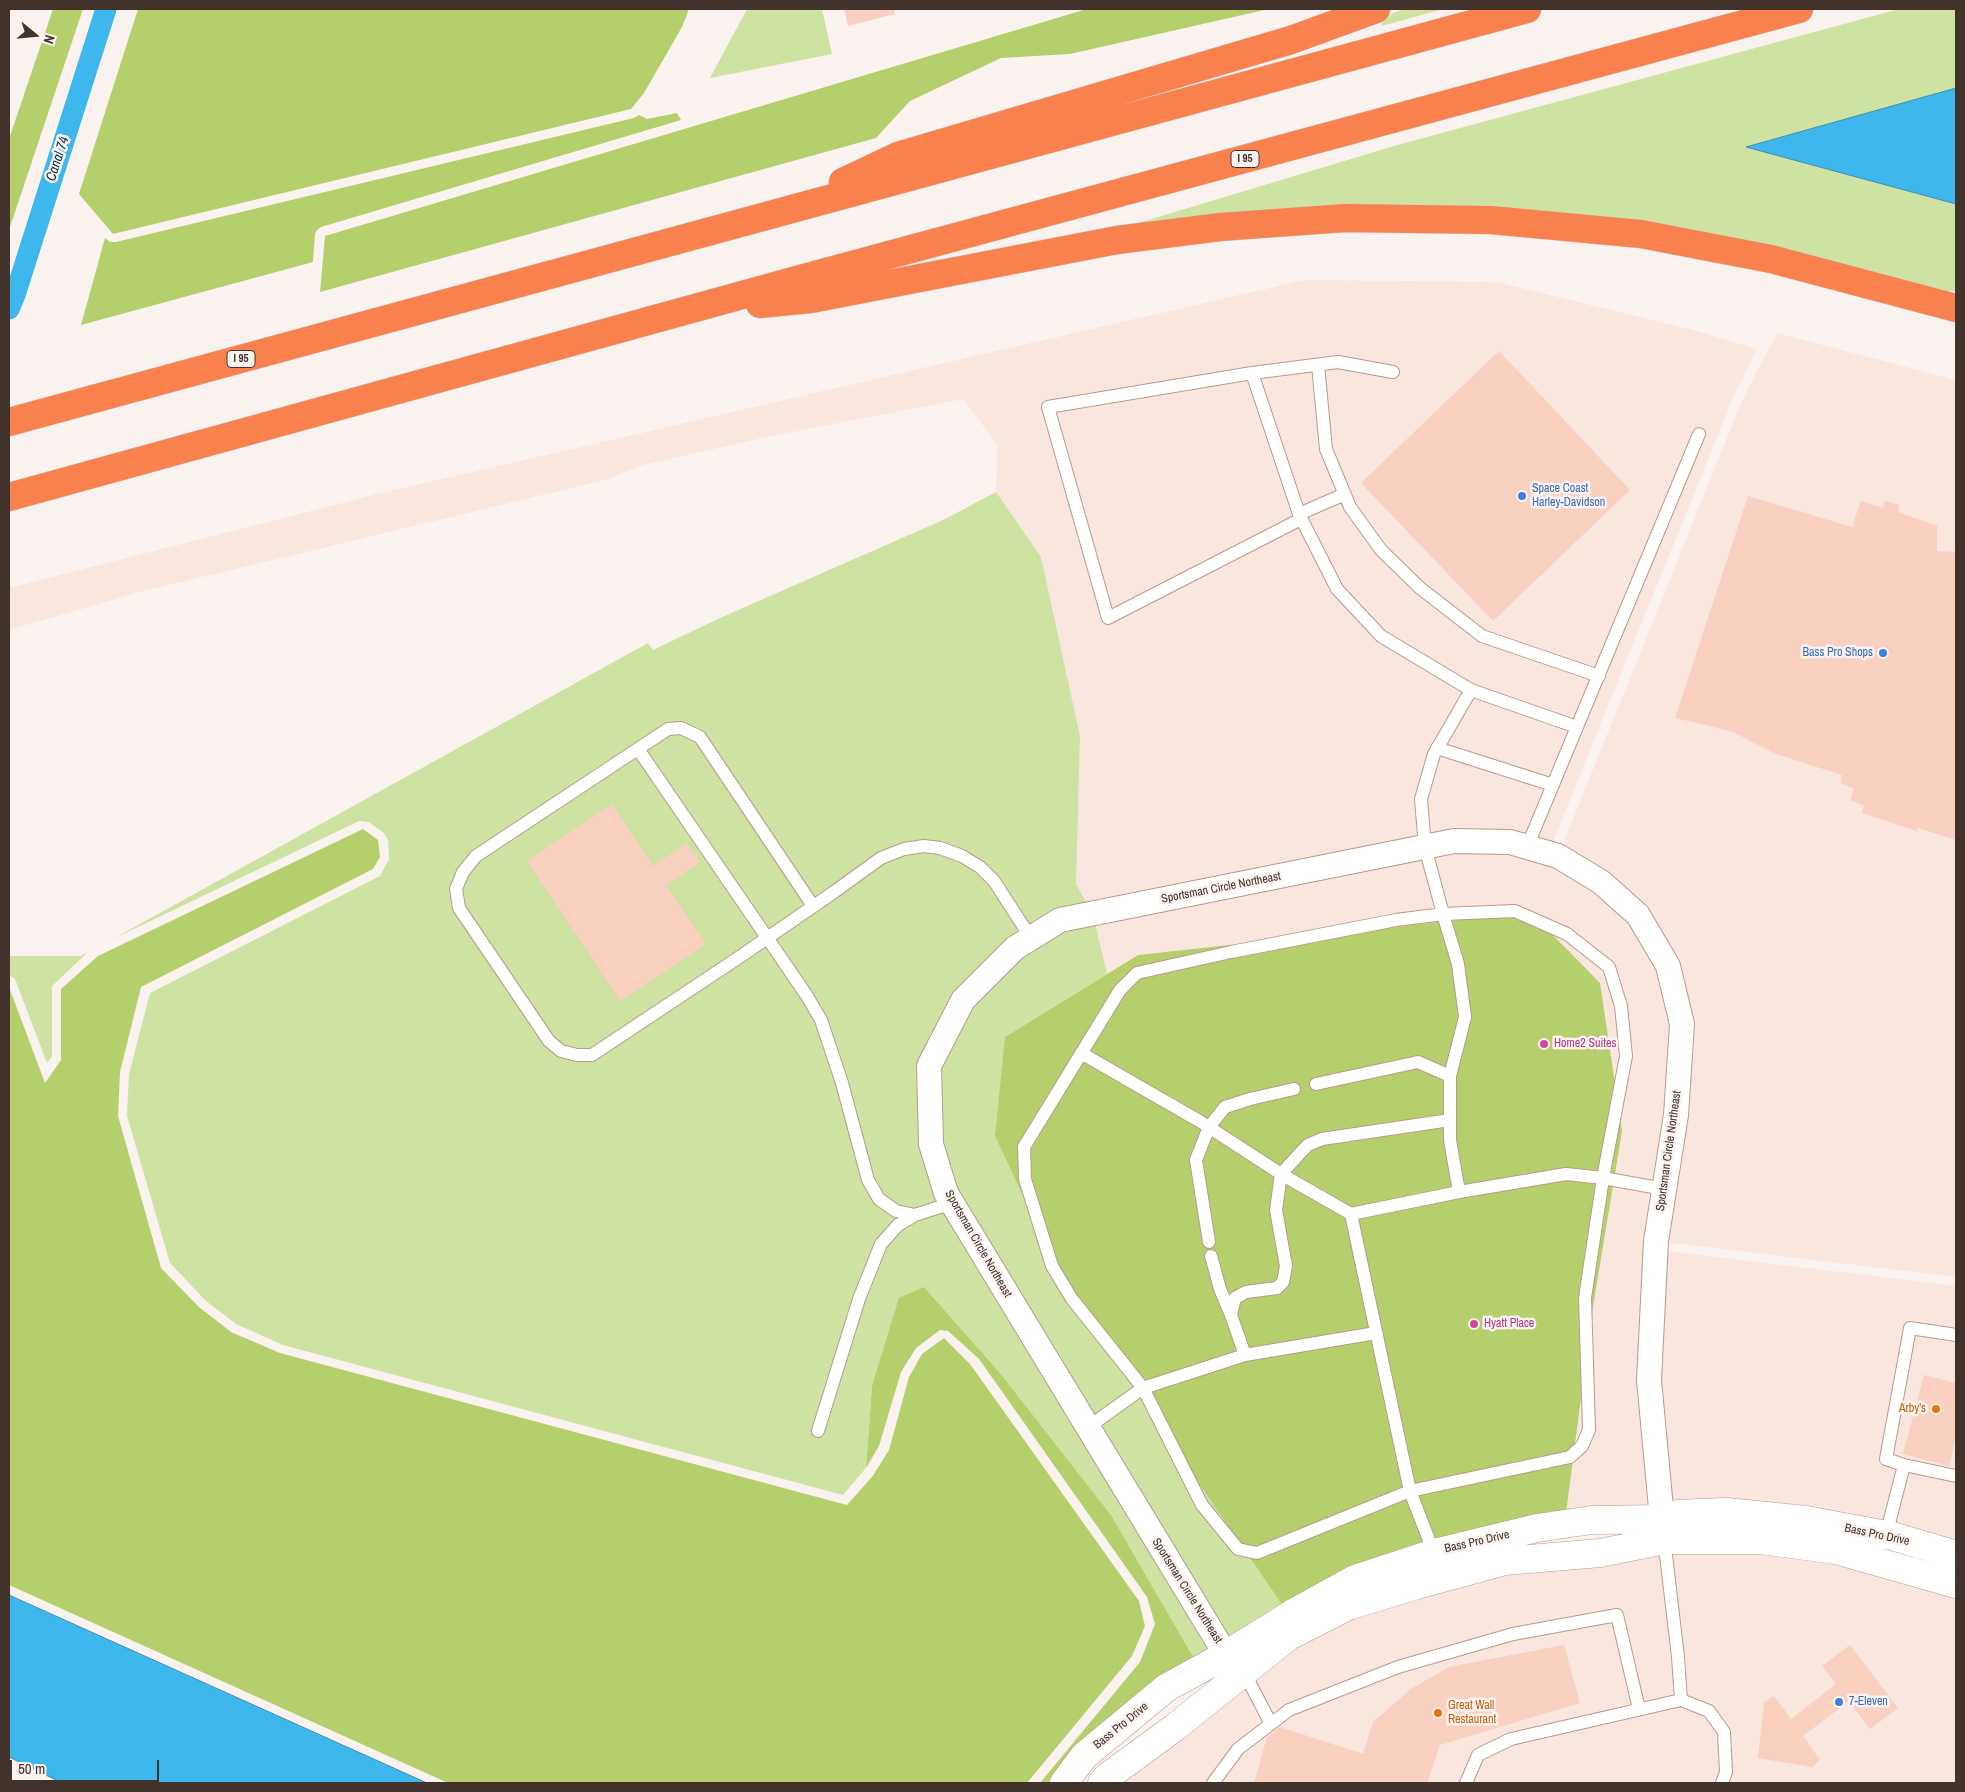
<!DOCTYPE html>
<html>
<head>
<meta charset="utf-8">
<style>
  body { margin:0 }
  #map { position:relative; width:1965px; height:1792px; overflow:hidden; background:#faf2ef; font-family:"Archivo Narrow",sans-serif }
  canvas { display:block }
  .frame { position:absolute; inset:0; border:10px solid #41322c; pointer-events:none }
  .north { position:absolute; left:10px; top:10px; width:50px; height:50px; -webkit-text-stroke:4px #faf2ef; paint-order:stroke; rotate:107deg; font-size:14px; font-weight:700; line-height:20px; text-align:center; color:#41322c }
  .north::after { content:''; display:block; margin:auto; width:18px; height:22px; background:#41322c; clip-path:polygon(50% 0,100% 100%,50% 72%,0 100%) }
  .scale { position:absolute; left:10px; top:1760px; width:149px; height:22px; box-sizing:border-box; border:2px solid #41322c; border-top:0; padding-left:6px; font-size:15px; line-height:18px; white-space:nowrap; color:#41322c; -webkit-text-stroke:4px #faf2ef; paint-order:stroke }
</style>
</head>
<body>
<div id="map">
<canvas width="1965" height="1792"></canvas>
<div class="frame"></div>
<div class="north">N</div>
<div class="scale">50 m</div>
</div>
<script>
const g = document.querySelector('canvas').getContext('2d');
g.lineJoin = 'round';
function fillPath(path, color) { g.fillStyle = color; g.fill(path, 'evenodd'); }
const shape = rows => new Path2D(rows.map(r => 'M' + r).join(''));
function strokePath(path, color, width, dash) { g.strokeStyle = color; g.lineWidth = width; g.lineCap = dash ? 'butt' : 'round'; g.setLineDash(dash || []); g.stroke(path); }
function label(font, color, halo, rows, align = 'center') {
  g.font = font + ' "Archivo Narrow",sans-serif'; g.lineWidth = 5; g.setLineDash([]); g.textBaseline = 'middle'; g.strokeStyle = halo; g.fillStyle = color; for (const [text, x, y, turn = 0] of rows) {
    g.save(); g.translate(x, y); g.rotate((+turn || 0) * Math.PI / 180); g.textAlign = isNaN(turn) ? turn : align; if (halo) g.strokeText(text, 0, 0); g.fillText(text, 0, 0); g.restore();
  }
}
fillPath(shape([
  [1304,280,1497,282,1697,331,1757,349,1735,393,1552,844,1510,832,1087,904,1076,884,1080,736,1041,557,996,492,997,444,963,399,771,436,639,466,609,479,140,592,9,630,9,588,377,494],
  [1777,333,1956,380,1956,1277,1656,1241,1682,1024,1638,915,1558,856,1744,396],
  [1456,852,1509,852,1553,865,1594,890,1629,921,1657,969,1670,1024,1665,1113,1650,1509,1566,1513,1592,1313,1357,931,1138,955,1107,974,1095,923],
  [1667,1251,1956,1286,1956,1544,1672,1505,1660,1381],
  [1667,1550,1761,1551,1834,1560,1956,1595,1956,1783,1117,1783,1296,1645,1353,1616,1509,1571]
]), '#f9e6df');
fillPath(shape([
  [747,9,822,9,832,54,710,78],
  [1404,9,1443,9,1382,26,1381,18],
  [1899,9,1956,9,1956,88,1747,147,1956,204,1956,291,1921,291,1664,231,1125,227,1394,146],
  [996,492,1041,557,1080,736,1076,884,1087,904,1053,911,919,1061,936,1197,1209,1652,1195,1660,1111,1515,1000,1373,924,1287,872,1386,866,1468,843,1495,283,1345,236,1324,206,1301,170,1263,127,1116,129,1074,150,993,380,876,389,859,388,840,384,833,369,822,359,821,111,940,648,643,653,650,720,618,943,520],
  [1095,923,1107,974,1005,1037,1071,1298,1283,1606,1227,1641,956,1189,942,1144,941,1069,973,1006,1023,956,1065,930],
  [88,952,52,986,52,1056,47,1063,15,979,9,975,9,954,10,956,81,956]
]), '#cee2a1');
fillPath(shape([
  [53,9,83,9,9,230,9,139],
  [138,9,689,9,682,27,644,93,631,109,113,234,79,194],
  [1087,9,1269,9,1070,54,1001,58,910,101,876,138,320,292,325,236],
  [677,113,681,120,321,227,317,230,315,234,313,262,81,325,105,238,110,242,116,242,634,118,639,115,647,119],
  [363,829,378,840,380,857,373,869,141,987,120,1072,118,1116,161,1268,199,1307,231,1332,280,1353,847,1505,872,1477,889,1450,909,1377,922,1354,944,1338,970,1364,1139,1601,1145,1626,1132,1656,1027,1783,448,1783,9,1585,9,987,45,1083,61,1060,61,989,98,956],
  [1530,912,1600,983,1622,1131,1592,1313,1566,1513,1283,1606,1071,1298,995,1136,1005,1037,1138,955],
  [924,1287,1000,1373,1111,1515,1195,1660,1075,1749,1049,1783,1040,1783,1140,1662,1155,1624,1147,1597,979,1359,948,1331,940,1330,916,1348,901,1372,879,1446,866,1468,872,1386,899,1298]
]), '#b5cf6c');
const water = shape([
  [1956,88,1956,204,1746,147,1956,88],
  [9,1595,427,1783,62,1783,9,1757,9,1595]
]);
fillPath(water, '#3eb7ec');
strokePath(water, '#3f8fb2', 1);
strokePath(shape([
  [9,309,15,295,106,9]
]), '#3eb7ec', 21);
fillPath(shape([
  [844,9,894,9,895,14,848,26],
  [1499,351,1630,490,1493,621,1361,483],
  [1748,496,1852,527,1861,501,1883,508,1885,501,1900,505,1898,512,1937,526,1937,551,1956,552,1956,840,1918,828,1917,831,1862,813,1864,806,1850,800,1854,789,1841,783,1842,775,1776,754,1731,731,1675,718],
  [612,804,653,866,687,843,700,862,666,885,706,944,620,1001,527,861],
  [1924,1375,1956,1383,1956,1436,1949,1466,1903,1454],
  [1564,1645,1580,1703,1440,1745,1427,1783,1254,1783,1267,1737,1280,1727,1363,1754,1373,1722,1411,1689,1449,1667],
  [1850,1645,1898,1708,1870,1729,1849,1701,1803,1736,1820,1760,1812,1767,1758,1758,1764,1702,1774,1696,1791,1719,1836,1684,1822,1666]
]), '#fad0c1');
const lane = shape([
  [1318,365,1326,449,1350,507,1381,550,1420,588,1482,636,1599,676],
  [1252,373,1048,407,1108,618,1301,519],
  [1299,514,1345,494],
  [1471,690,1577,727],
  [1437,748,1553,785],
  [638,749,807,996,821,1020,842,1083,868,1180,879,1199,896,1211,915,1215,952,1203],
  [1527,847,1699,434],
  [813,906,700,737,681,728,668,729,476,856,463,872,456,889,459,908,549,1041,561,1051,577,1055,592,1055,741,956,834,892,881,858,904,849,924,846,940,848,962,856,980,867,994,881,1031,938],
  [1081,1053,1201,1122,1281,1174,1302,1151,1308,1145,1322,1139,1450,1120],
  [1316,1084,1418,1062,1450,1076],
  [1459,1192,1566,1174,1603,1178,1664,1189],
  [1351,1214,1410,1491,1434,1553],
  [1209,1242,1196,1160,1209,1127,1225,1107,1250,1099,1294,1089],
  [1211,1256,1220,1289,1231,1315],
  [1956,1335,1910,1328,1886,1459,1904,1465,1956,1476],
  [1245,1355,1376,1333],
  [1087,1428,1143,1388,1245,1355,1231,1315,1235,1298,1246,1292,1277,1288,1283,1282,1286,1266,1276,1210,1281,1174,1351,1214,1459,1192,1450,1140,1450,1076,1465,1017,1458,964,1443,914,1515,911,1567,934,1609,967,1621,1006,1626,1056,1603,1178,1585,1298,1589,1430,1582,1446,1570,1457,1410,1491,1257,1553,1238,1549,1202,1505,1143,1388,1072,1299,1052,1266,1025,1179,1024,1147,1120,990,1137,973,1231,952,1396,920,1443,914,1425,847,1421,799,1434,754,1471,690,1381,636,1337,589,1299,514,1252,373,1338,362,1393,372],
  [818,1431,859,1299,881,1244,898,1225,915,1215],
  [1886,1535,1904,1465],
  [1664,1538,1678,1657,1681,1700,1709,1711,1724,1732,1726,1772,1722,1783],
  [1244,1672,1271,1724],
  [1213,1783,1238,1749,1289,1710,1398,1667,1513,1634,1617,1615,1639,1709],
  [1466,1783,1478,1755,1511,1739,1681,1700]
]);
const street = shape([
  [1239,1668,1226,1655,946,1193,931,1144,929,1066,963,1000,1015,948,1060,920,1454,841,1510,842,1558,856,1601,882,1638,915,1668,966,1682,1024,1676,1115,1656,1241,1649,1380,1662,1519]
]);
const secondary = shape([
  [1064,1783,1084,1756,1166,1688,1226,1655,1295,1612,1355,1579,1434,1553,1537,1528,1592,1520,1662,1519,1677,1514,1726,1512,1806,1520,1892,1536,1956,1555],
  [1102,1783,1107,1777,1174,1728,1289,1636,1348,1606,1417,1585,1505,1561,1600,1553,1665,1540,1761,1540,1836,1550,1956,1584]
]);
const highway = shape([
  [843,182,898,156,1291,40,1376,9],
  [760,304,811,299,1117,240,1220,227,1345,218,1491,220,1641,234,1771,259,1956,308],
  [9,422,1527,9],
  [9,497,804,278,1799,9]
]);
strokePath(lane, '#bc998b', 14);
strokePath(street, '#bc998b', 26);
strokePath(secondary, '#bc998b', 29);
strokePath(highway, '#d1cecc', 29);
strokePath(lane, '#fff', 12);
strokePath(street, '#fff', 24);
strokePath(secondary, '#fff', 28);
strokePath(highway, '#f9814d', 28);
for (const [x, y, r, color] of [
  [1522,496,5,"#3f7fe0"],
  [1883,653,5,"#3f7fe0"],
  [1544,1044,5,"#d1479c"],
  [1474,1324,5,"#d1479c"],
  [1936,1409,5,"#e8710a"],
  [1839,1702,5,"#3f7fe0"],
  [1438,1713,5,"#e8710a"]
]) { const dot = new Path2D(); dot.arc(x, y, r, 0, 2 * Math.PI); g.fillStyle = color; g.fill(dot); strokePath(dot, '#faf2ef', 2); }
for (const [x, y, w] of [
  [1245,159,28],
  [241,359,28]
]) { const box = new Path2D(); box.roundRect(x - w / 2, y - 8.5, w, 17, 4); g.fillStyle = '#faf2ef'; g.fill(box); strokePath(box, '#41322c', 1); }
label('bold 11px', '#41322c', null, [
  ["I 95",1245,159],
  ["I 95",241,359]
]);
label('12px', '#366cbe', '#faf2ef', [
  ["Space Coast",1532,489],
  ["Harley-Davidson",1532,503],
  ["Bass Pro Shops",1873,653,"right"],
  ["7-Eleven",1849,1702]
], 'left');
label('12px', '#41322c', '#faf2ef', [
  ["Sportsman Circle Northeast",1221,888,-11],
  ["Sportsman Circle Northeast",1669,1151,-82],
  ["Sportsman Circle Northeast",978,1244,60],
  ["Bass Pro Drive",1877,1535,12],
  ["Bass Pro Drive",1477,1542,-13],
  ["Sportsman Circle Northeast",1187,1591,58],
  ["Bass Pro Drive",1121,1726,-39]
]);
label('12px', '#b23c85', '#faf2ef', [
  ["Home2 Suites",1554,1044],
  ["Hyatt Place",1484,1324]
], 'left');
label('12px', '#c56008', '#faf2ef', [
  ["Arby's",1926,1409],
  ["Great Wall",1448,1706,"left"],
  ["Restaurant",1448,1720,"left"]
], 'right');
label('italic 14px', '#003449', '#faf2ef', [
  ["Canal 74",58,159,-72]
]);
</script>
</body>
</html>
